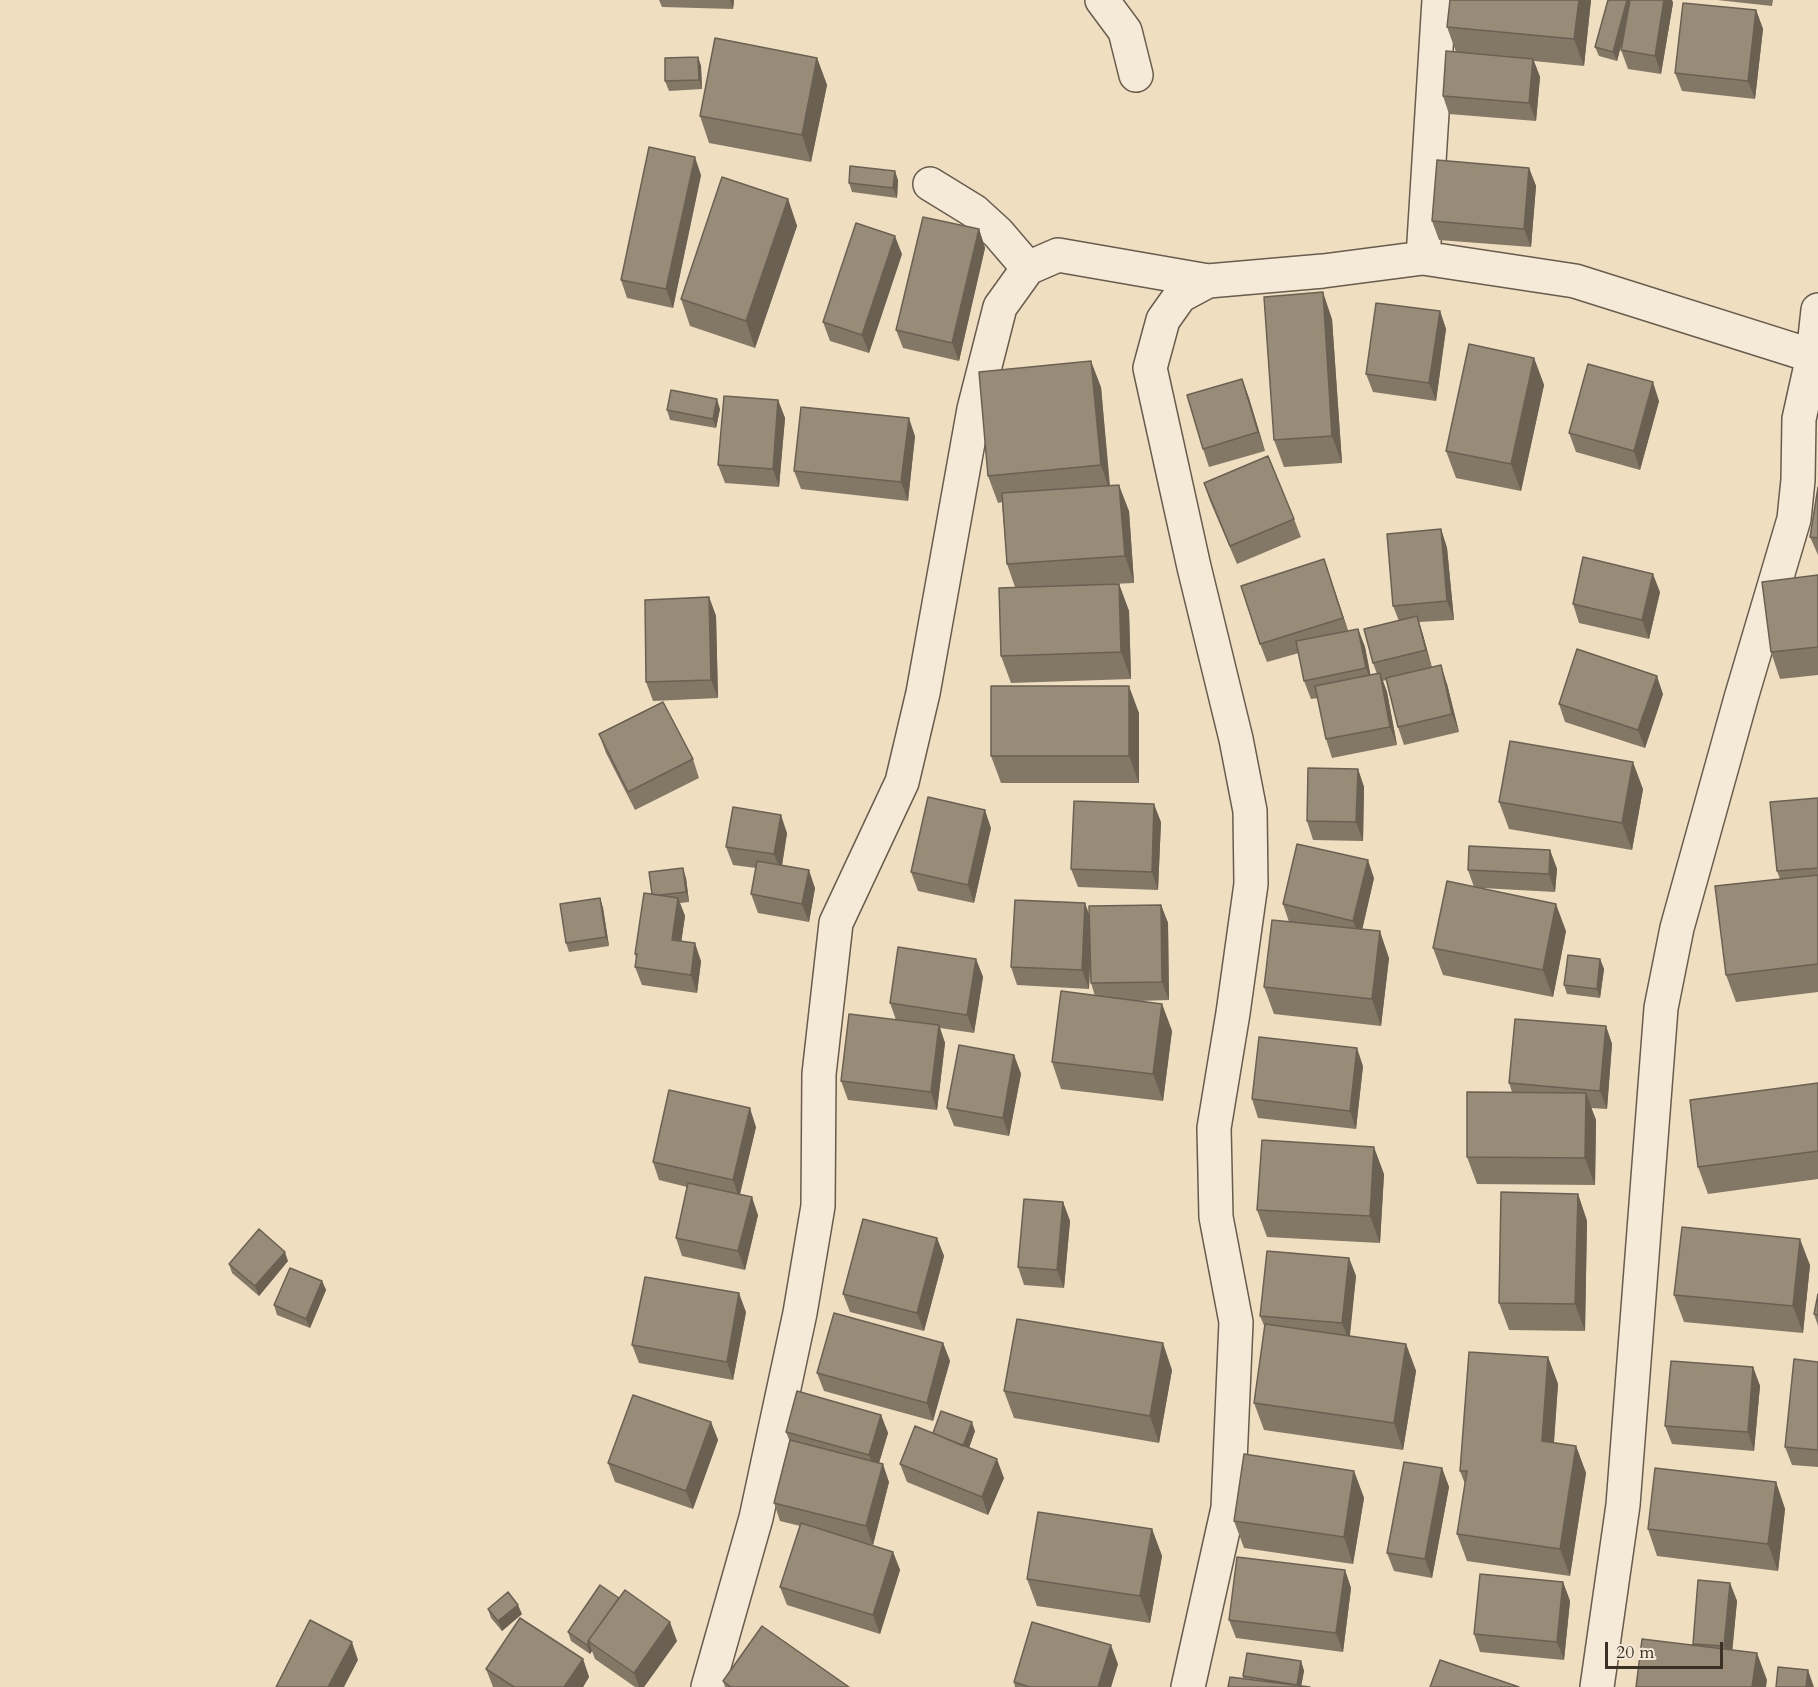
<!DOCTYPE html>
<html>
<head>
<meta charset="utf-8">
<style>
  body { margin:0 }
  #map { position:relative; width:1818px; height:1687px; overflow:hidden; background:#f0dec1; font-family:Cardo,serif }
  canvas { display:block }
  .scale { position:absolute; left:1605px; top:1642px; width:118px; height:27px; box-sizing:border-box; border:3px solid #393126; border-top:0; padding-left:8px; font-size:18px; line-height:21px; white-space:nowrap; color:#393126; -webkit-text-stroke:4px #f5ead7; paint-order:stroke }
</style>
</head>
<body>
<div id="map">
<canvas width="1818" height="1687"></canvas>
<div class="scale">20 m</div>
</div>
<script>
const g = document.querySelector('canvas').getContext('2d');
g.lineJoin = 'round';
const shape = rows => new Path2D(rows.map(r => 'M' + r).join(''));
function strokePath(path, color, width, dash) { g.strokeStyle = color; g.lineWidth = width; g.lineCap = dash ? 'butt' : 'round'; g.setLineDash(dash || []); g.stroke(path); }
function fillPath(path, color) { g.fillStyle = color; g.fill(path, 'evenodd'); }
const minor = shape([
  [1102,0,1125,31,1136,75],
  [930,184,974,211,998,233,1028,268],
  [1423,258,1439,0],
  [708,1687,756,1518,800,1313,818,1206,819,1074,836,923,902,782,923,693,974,409,1000,307,1028,268,1058,255,1208,281,1323,271,1423,258,1575,281,1813,356,1818,359],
  [1188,1687,1228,1508,1236,1322,1216,1217,1214,1128,1233,1013,1251,884,1250,811,1236,739,1194,567,1150,368,1163,320,1180,296,1208,281],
  [1597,1687,1623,1505,1661,1008,1677,928,1741,698,1794,519,1798,480,1799,419,1813,356,1818,310]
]);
strokePath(minor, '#675c4d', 36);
strokePath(minor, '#f5ead7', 33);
fillPath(shape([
  [659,0,734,0,733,9,662,7],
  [1450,0,1591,0,1584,66,1534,61,1540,77,1536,121,1449,114,1443,96,1456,52,1447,27],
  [1608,0,1672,0,1673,3,1661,74,1628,69,1621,50,1624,35,1617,61,1599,56,1595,47],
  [1717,0,1773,0,1772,6],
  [1756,10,1763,29,1755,99,1682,91,1675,73],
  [698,57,701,66,702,89,669,91,665,81],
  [817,58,827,85,811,162,709,143,700,116],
  [1529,168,1536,186,1531,247,1439,240,1432,221],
  [701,175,673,308,627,298,621,280],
  [898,180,897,198,852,192,849,183],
  [788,199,797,226,755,348,690,326,681,299],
  [979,229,985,248,959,361,903,348,896,330],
  [902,254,869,353,830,341,823,322],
  [1440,311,1446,329,1436,401,1373,392,1366,374],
  [1332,319,1342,463,1284,467,1274,440],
  [1534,358,1544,385,1521,491,1456,478,1446,451],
  [1242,379,1249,398,1265,451,1209,467,1203,449],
  [1101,387,1110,485,1129,511,1134,583,1112,584,1119,584,1129,611,1131,679,1011,683,1001,656,1015,587,1007,564,1002,502,998,503,988,476],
  [778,400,785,418,779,487,725,483,718,465],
  [1659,401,1640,470,1576,452,1569,433],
  [720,409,716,428,670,420,667,410],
  [915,436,908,501,801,489,794,471],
  [1204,483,1294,519,1301,537,1237,564,1210,501],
  [1818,487,1818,555,1810,537],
  [1441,529,1447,548,1454,620,1419,622,1423,635,1432,667,1447,684,1459,732,1404,745,1398,727,1386,680,1383,681,1387,692,1397,745,1332,758,1326,739,1318,698,1311,699,1304,681,1299,653,1267,662,1260,644,1324,559,1348,631,1358,629,1365,647,1370,675,1377,674,1373,663,1399,621,1393,606],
  [1818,575,1818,675,1780,679,1771,652],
  [1660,592,1649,639,1579,623,1573,604],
  [709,597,716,616,718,698,653,701,646,682],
  [1663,694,1645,748,1565,722,1559,704],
  [1139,713,1139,783,1001,783,991,756],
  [599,734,693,759,699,778,635,810,606,753],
  [1358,769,1364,787,1363,841,1313,840,1307,821],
  [1643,789,1632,850,1509,829,1499,802],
  [1818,798,1818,992,1736,1002,1726,975,1780,879,1777,871],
  [1161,822,1158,890,1078,887,1071,869],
  [991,828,974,903,918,891,911,872],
  [787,833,782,865,815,888,809,922,758,913,751,894,756,868,733,865,726,847],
  [1550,850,1557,869,1555,892,1482,888,1566,931,1553,997,1443,975,1433,948,1474,887,1468,870],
  [686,878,689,902,680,903,685,916,681,941,701,961,697,993,642,985,635,967,636,958,635,954,652,894],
  [1374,878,1362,930,1389,958,1381,1026,1274,1014,1264,987,1289,922,1283,904],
  [600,898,603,908,609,946,569,952,566,943],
  [1161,905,1168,923,1169,1000,1138,1001,1162,1004,1172,1031,1163,1101,1061,1089,1052,1062,1095,996,1091,983,1090,958,1089,989,1017,985,1011,967,1089,915],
  [976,959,983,977,974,1033,940,1028,945,1043,937,1110,848,1100,841,1081,896,1020,890,1003],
  [1600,959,1604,969,1600,998,1567,994,1564,985],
  [1606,1026,1612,1044,1607,1109,1591,1108,1596,1120,1595,1185,1477,1184,1467,1157,1512,1092,1509,1083],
  [1014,1055,1021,1074,1009,1136,954,1126,947,1108],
  [1363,1066,1356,1129,1258,1118,1252,1099],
  [1818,1083,1818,1179,1708,1194,1698,1167],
  [756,1127,740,1194,758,1215,745,1270,682,1256,676,1238,687,1187,659,1180,653,1162],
  [1384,1174,1380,1243,1267,1237,1257,1210],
  [1578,1194,1587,1221,1585,1331,1509,1330,1499,1303],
  [1063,1202,1070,1221,1064,1288,1024,1285,1018,1267],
  [937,1238,944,1256,924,1331,850,1312,843,1294],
  [1349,1258,1356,1276,1350,1336,1406,1344,1416,1371,1403,1450,1264,1430,1254,1403,1265,1328,1260,1316],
  [288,1261,259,1296,232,1273,229,1264],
  [1810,1265,1803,1333,1684,1322,1674,1295],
  [322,1281,326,1290,310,1328,277,1315,274,1305],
  [1818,1294,1818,1326,1814,1314],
  [746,1312,733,1380,639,1363,632,1345],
  [943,1343,950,1361,933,1421,824,1391,817,1373],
  [1548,1357,1558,1384,1554,1443,1576,1446,1586,1473,1570,1576,1467,1561,1457,1534,1465,1484,1460,1471],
  [1818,1362,1818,1467,1792,1465,1785,1447],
  [1753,1367,1760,1386,1754,1451,1672,1444,1665,1426],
  [1172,1370,1159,1443,1014,1418,1004,1391],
  [881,1415,888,1433,879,1463,889,1482,873,1545,859,1541,893,1552,900,1570,880,1634,787,1605,780,1587,800,1526,780,1521,774,1503,790,1442,786,1432],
  [711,1422,718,1440,693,1509,615,1482,608,1463],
  [975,1431,969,1448,1004,1478,988,1515,907,1482,900,1464,933,1433],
  [1442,1468,1449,1487,1432,1578,1394,1571,1387,1553],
  [1354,1471,1364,1498,1353,1564,1244,1548,1234,1521],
  [1776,1482,1785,1509,1778,1571,1657,1556,1648,1529],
  [1152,1529,1162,1556,1150,1623,1037,1606,1027,1579],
  [1345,1570,1351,1588,1343,1652,1236,1638,1229,1620],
  [1563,1582,1570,1601,1564,1660,1480,1652,1474,1634],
  [1730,1583,1737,1601,1732,1650,1767,1680,1693,1645],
  [488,1609,522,1614,502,1631,491,1618],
  [568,1632,677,1641,644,1687,635,1687,595,1659,592,1651,590,1654,571,1641],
  [583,1659,589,1677,583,1687,493,1687,486,1669],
  [1301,1661,1304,1671,1301,1686,1243,1678,1243,1676],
  [1118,1664,1111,1687,1015,1687,1014,1682],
  [723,1681,849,1687,725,1687]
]), '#837866');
fillPath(shape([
  [730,0,734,0,733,9],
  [1579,0,1591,0,1584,66,1574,39],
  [1627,0,1633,0,1617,61,1613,52],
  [1664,0,1672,0,1673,3,1661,74,1655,56],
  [1756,10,1763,29,1755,99,1748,81],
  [698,57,701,66,702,89,699,80],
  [817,58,827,85,811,162,802,135],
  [1533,59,1540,77,1536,121,1529,103],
  [695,157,701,175,673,308,666,289],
  [1529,168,1536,186,1531,247,1524,229],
  [895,171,898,180,897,198,893,188],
  [788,199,797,226,755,348,746,321],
  [979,229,985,248,959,361,952,343],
  [895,236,902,254,869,353,862,335],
  [1323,292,1332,319,1342,463,1332,436],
  [1440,311,1446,329,1436,401,1429,383],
  [1534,358,1544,385,1521,491,1511,464],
  [1091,361,1101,387,1110,492,1101,465],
  [1242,379,1249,398,1265,451,1258,432],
  [1653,382,1659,401,1640,470,1634,451],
  [717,399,720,409,716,428,713,419],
  [778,400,785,418,779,487,773,469],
  [909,418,915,436,908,501,901,482],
  [1119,485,1129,511,1134,583,1125,556],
  [1441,529,1447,548,1454,620,1447,601],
  [1324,559,1330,577,1350,636,1343,618],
  [1653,574,1660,592,1649,639,1642,620],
  [1119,584,1129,611,1131,679,1121,652],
  [709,597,716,616,718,698,711,680],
  [1417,616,1423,635,1432,669,1426,650],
  [1358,629,1365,647,1373,687,1366,668],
  [1441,665,1447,684,1459,732,1452,714],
  [1380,673,1387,692,1397,745,1390,727],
  [1657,676,1663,694,1645,748,1638,730],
  [1129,686,1139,713,1139,783,1129,756],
  [1633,762,1643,789,1632,850,1622,823],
  [1358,769,1364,787,1363,841,1356,822],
  [1154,804,1161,822,1158,890,1152,872],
  [985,810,991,828,974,903,968,885],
  [781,815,787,833,781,872,774,854],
  [1550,850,1557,869,1555,892,1549,874],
  [1368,860,1374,878,1360,939,1353,921],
  [683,868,686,878,689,902,686,892],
  [809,870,815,888,809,922,802,904],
  [600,898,603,908,609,946,606,937],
  [678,898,685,916,679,958,672,940],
  [1085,903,1092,922,1089,989,1082,970],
  [1556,904,1566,931,1553,997,1543,970],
  [1161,905,1168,923,1169,1000,1162,982],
  [1380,931,1389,958,1381,1026,1372,999],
  [695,943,701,961,697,993,691,975],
  [976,959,983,977,974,1033,967,1015],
  [1600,959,1604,969,1600,998,1597,989],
  [1162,1004,1172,1031,1163,1101,1153,1074],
  [939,1025,945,1043,937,1110,931,1092],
  [1606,1026,1612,1044,1607,1109,1600,1091],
  [1357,1048,1363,1066,1356,1129,1350,1111],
  [1014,1055,1021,1074,1009,1136,1003,1118],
  [1586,1093,1596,1120,1595,1185,1585,1158],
  [750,1108,756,1127,739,1198,733,1180],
  [1374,1147,1384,1174,1380,1243,1370,1216],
  [1578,1194,1587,1221,1585,1331,1575,1304],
  [752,1197,758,1215,745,1270,738,1251],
  [1063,1202,1070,1221,1064,1288,1057,1270],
  [937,1238,944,1256,924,1331,917,1313],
  [1800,1239,1810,1265,1803,1333,1793,1306],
  [285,1252,288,1261,259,1296,255,1286],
  [1349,1258,1356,1276,1349,1341,1342,1323],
  [322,1281,326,1290,310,1328,306,1319],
  [739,1293,746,1312,733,1380,727,1362],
  [943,1343,950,1361,933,1421,927,1403],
  [1163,1343,1172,1370,1159,1443,1150,1416],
  [1406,1344,1416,1371,1403,1450,1394,1423],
  [1548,1357,1558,1384,1552,1468,1542,1441],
  [1753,1367,1760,1386,1754,1451,1748,1432],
  [881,1415,888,1433,876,1473,869,1455],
  [711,1422,718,1440,693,1509,686,1491],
  [972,1422,975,1431,966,1456,963,1447],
  [1576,1446,1586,1473,1570,1576,1560,1549],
  [997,1459,1004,1478,988,1515,982,1497],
  [883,1464,889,1482,873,1545,866,1526],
  [1442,1468,1449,1487,1432,1578,1425,1559],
  [1354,1471,1364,1498,1353,1564,1344,1537],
  [1776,1482,1785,1509,1778,1571,1768,1544],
  [1152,1529,1162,1556,1150,1623,1140,1596],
  [893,1552,900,1570,880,1634,873,1615],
  [1345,1570,1351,1588,1343,1652,1336,1633],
  [1563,1582,1570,1601,1564,1660,1557,1642],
  [1730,1583,1737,1601,1731,1665,1724,1646],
  [518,1605,522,1614,502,1631,498,1621],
  [670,1622,677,1641,644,1687,639,1687,634,1673],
  [352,1642,358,1660,344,1687,328,1687],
  [589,1642,592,1651,590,1654,587,1645],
  [1111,1645,1118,1664,1111,1687,1098,1687],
  [1757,1653,1767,1680,1766,1687,1752,1687],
  [583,1659,589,1677,583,1687,564,1687],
  [1301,1661,1304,1671,1301,1687,1297,1685],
  [1808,1670,1814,1687,1806,1687]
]), '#6a6153');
const building = shape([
  [1450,0,1579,0,1574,39,1447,27,1450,0],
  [1608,0,1627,0,1613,52,1595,47,1608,0],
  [1630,0,1664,0,1655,56,1621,50,1630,0],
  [1683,3,1756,10,1748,81,1675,73,1683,3],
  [715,38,817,58,802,135,700,116,715,38],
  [1446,51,1533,59,1529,103,1443,96,1446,51],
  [698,57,699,80,665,81,665,58,698,57],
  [649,147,695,157,666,289,621,280,649,147],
  [1437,160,1529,168,1524,229,1432,221,1437,160],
  [850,166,895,171,893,188,849,183,850,166],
  [722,177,788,199,746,321,681,299,722,177],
  [923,217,979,229,952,343,896,330,923,217],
  [856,223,895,236,862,335,823,322,856,223],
  [1323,292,1332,436,1274,440,1264,297,1323,292],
  [1376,303,1440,311,1429,383,1366,374,1376,303],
  [1469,344,1534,358,1511,464,1446,451,1469,344],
  [1091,361,1101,465,988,476,979,372,1091,361],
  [1588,364,1653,382,1634,451,1569,433,1588,364],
  [1242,379,1258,432,1203,449,1187,395,1242,379],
  [671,390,717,399,713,419,667,410,671,390],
  [724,396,778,400,773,469,718,465,724,396],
  [801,407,909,418,901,482,794,471,801,407],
  [1268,456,1294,519,1230,546,1204,483,1268,456],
  [1119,485,1125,556,1007,564,1002,493,1119,485],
  [1818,487,1818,538,1810,537,1818,487],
  [1441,529,1447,601,1393,606,1387,534,1441,529],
  [1583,557,1653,574,1642,620,1573,604,1583,557],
  [1324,559,1343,618,1260,644,1241,586,1324,559],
  [1818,575,1818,647,1771,652,1762,582,1818,575],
  [1119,584,1121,652,1001,656,999,588,1119,584],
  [709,597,711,680,646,682,645,600,709,597],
  [1417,616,1426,650,1373,663,1364,629,1417,616],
  [1358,629,1366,668,1304,681,1296,641,1358,629],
  [1577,649,1657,676,1638,730,1559,704,1577,649],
  [1441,665,1452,714,1398,727,1386,678,1441,665],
  [1380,673,1390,727,1326,739,1315,686,1380,673],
  [991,686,1129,686,1129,756,991,756,991,686],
  [663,702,693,759,628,792,599,734,663,702],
  [1510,741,1633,762,1622,823,1499,802,1510,741],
  [1308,768,1358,769,1356,822,1307,821,1308,768],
  [928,797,985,810,968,885,911,872,928,797],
  [1818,798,1818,868,1777,871,1770,802,1818,798],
  [1074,801,1154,804,1152,872,1071,869,1074,801],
  [733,807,781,815,774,854,726,847,733,807],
  [1297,844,1368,860,1353,921,1283,904,1297,844],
  [1469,846,1550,850,1549,874,1468,870,1469,846],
  [757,861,809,870,802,904,751,894,757,861],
  [683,868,686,892,660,895,652,894,649,872,683,868],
  [1818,875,1818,964,1726,975,1715,886,1818,875],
  [1447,881,1556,904,1543,970,1433,948,1447,881],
  [644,893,678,898,672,940,695,943,691,975,635,967,637,954,635,954,644,893],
  [600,898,606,937,566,943,560,904,600,898],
  [1015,900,1085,903,1082,970,1011,967,1015,900],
  [1161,905,1162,982,1091,983,1089,906,1161,905],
  [1272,920,1380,931,1372,999,1264,987,1272,920],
  [898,947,976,959,967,1015,890,1003,898,947],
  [1568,955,1600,959,1597,989,1564,985,1568,955],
  [1061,991,1162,1004,1153,1074,1052,1062,1061,991],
  [849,1014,939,1025,931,1092,841,1081,849,1014],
  [1515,1019,1606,1026,1600,1091,1509,1083,1515,1019],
  [1259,1037,1357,1048,1350,1111,1252,1099,1259,1037],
  [959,1045,1014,1055,1003,1118,947,1108,959,1045],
  [1818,1083,1818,1151,1698,1167,1690,1100,1818,1083],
  [669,1090,750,1108,733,1180,653,1162,669,1090],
  [1467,1092,1586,1093,1585,1158,1467,1157,1467,1092],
  [1262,1140,1374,1147,1370,1216,1257,1210,1262,1140],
  [688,1183,752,1197,738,1251,676,1238,688,1183],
  [1501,1192,1578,1194,1575,1304,1499,1303,1501,1192],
  [1024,1199,1063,1202,1057,1270,1018,1267,1024,1199],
  [863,1219,937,1238,917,1313,843,1294,863,1219],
  [1682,1227,1800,1239,1793,1306,1674,1295,1682,1227],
  [259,1229,285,1252,255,1286,229,1264,259,1229],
  [1267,1251,1349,1258,1342,1323,1260,1316,1267,1251],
  [290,1268,322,1281,306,1319,274,1305,290,1268],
  [645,1277,739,1293,727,1362,632,1345,645,1277],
  [1818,1294,1818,1315,1814,1314,1818,1294],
  [834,1313,943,1343,927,1403,817,1373,834,1313],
  [1017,1319,1163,1343,1150,1416,1004,1391,1017,1319],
  [1265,1324,1406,1344,1394,1423,1254,1403,1265,1324],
  [1469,1352,1548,1357,1542,1441,1576,1446,1560,1549,1457,1534,1467,1471,1460,1471,1469,1352],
  [1794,1359,1818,1362,1818,1450,1785,1447,1794,1359],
  [1671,1361,1753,1367,1748,1432,1665,1426,1671,1361],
  [797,1391,881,1415,869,1455,786,1432,797,1391],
  [633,1395,711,1422,686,1491,608,1463,633,1395],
  [941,1411,972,1422,963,1446,933,1433,941,1411],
  [915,1426,997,1459,982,1497,900,1464,915,1426],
  [790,1440,883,1464,866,1526,774,1503,790,1440],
  [1244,1454,1354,1471,1344,1537,1234,1521,1244,1454],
  [1404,1462,1442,1468,1425,1559,1387,1553,1404,1462],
  [1655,1468,1776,1482,1768,1544,1648,1529,1655,1468],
  [1038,1512,1152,1529,1140,1596,1027,1579,1038,1512],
  [801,1523,893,1552,873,1615,780,1587,801,1523],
  [1237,1557,1345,1570,1336,1633,1229,1620,1237,1557],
  [1480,1574,1563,1582,1557,1642,1474,1634,1480,1574],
  [1698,1580,1730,1583,1724,1646,1693,1644,1698,1580],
  [600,1585,619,1598,588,1641,589,1641,587,1645,568,1632,600,1585],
  [625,1590,670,1622,634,1673,588,1641,625,1590],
  [508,1592,518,1605,498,1621,488,1609,508,1592],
  [520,1618,583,1659,564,1687,514,1687,486,1669,520,1618],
  [310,1620,352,1642,328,1687,276,1687,310,1620],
  [1032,1622,1111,1645,1098,1687,1030,1687,1014,1682,1032,1622],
  [762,1626,849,1687,731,1687,723,1681,762,1626],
  [1642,1639,1757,1653,1752,1687,1636,1687,1642,1639],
  [1247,1653,1301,1661,1297,1685,1243,1676,1247,1653],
  [1440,1660,1519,1687,1430,1687,1440,1660],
  [1778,1667,1808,1670,1806,1687,1776,1687,1778,1667],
  [1230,1677,1310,1687,1228,1687,1230,1677]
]);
fillPath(building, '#988b77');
strokePath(building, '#6a6153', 1.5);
</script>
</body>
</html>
